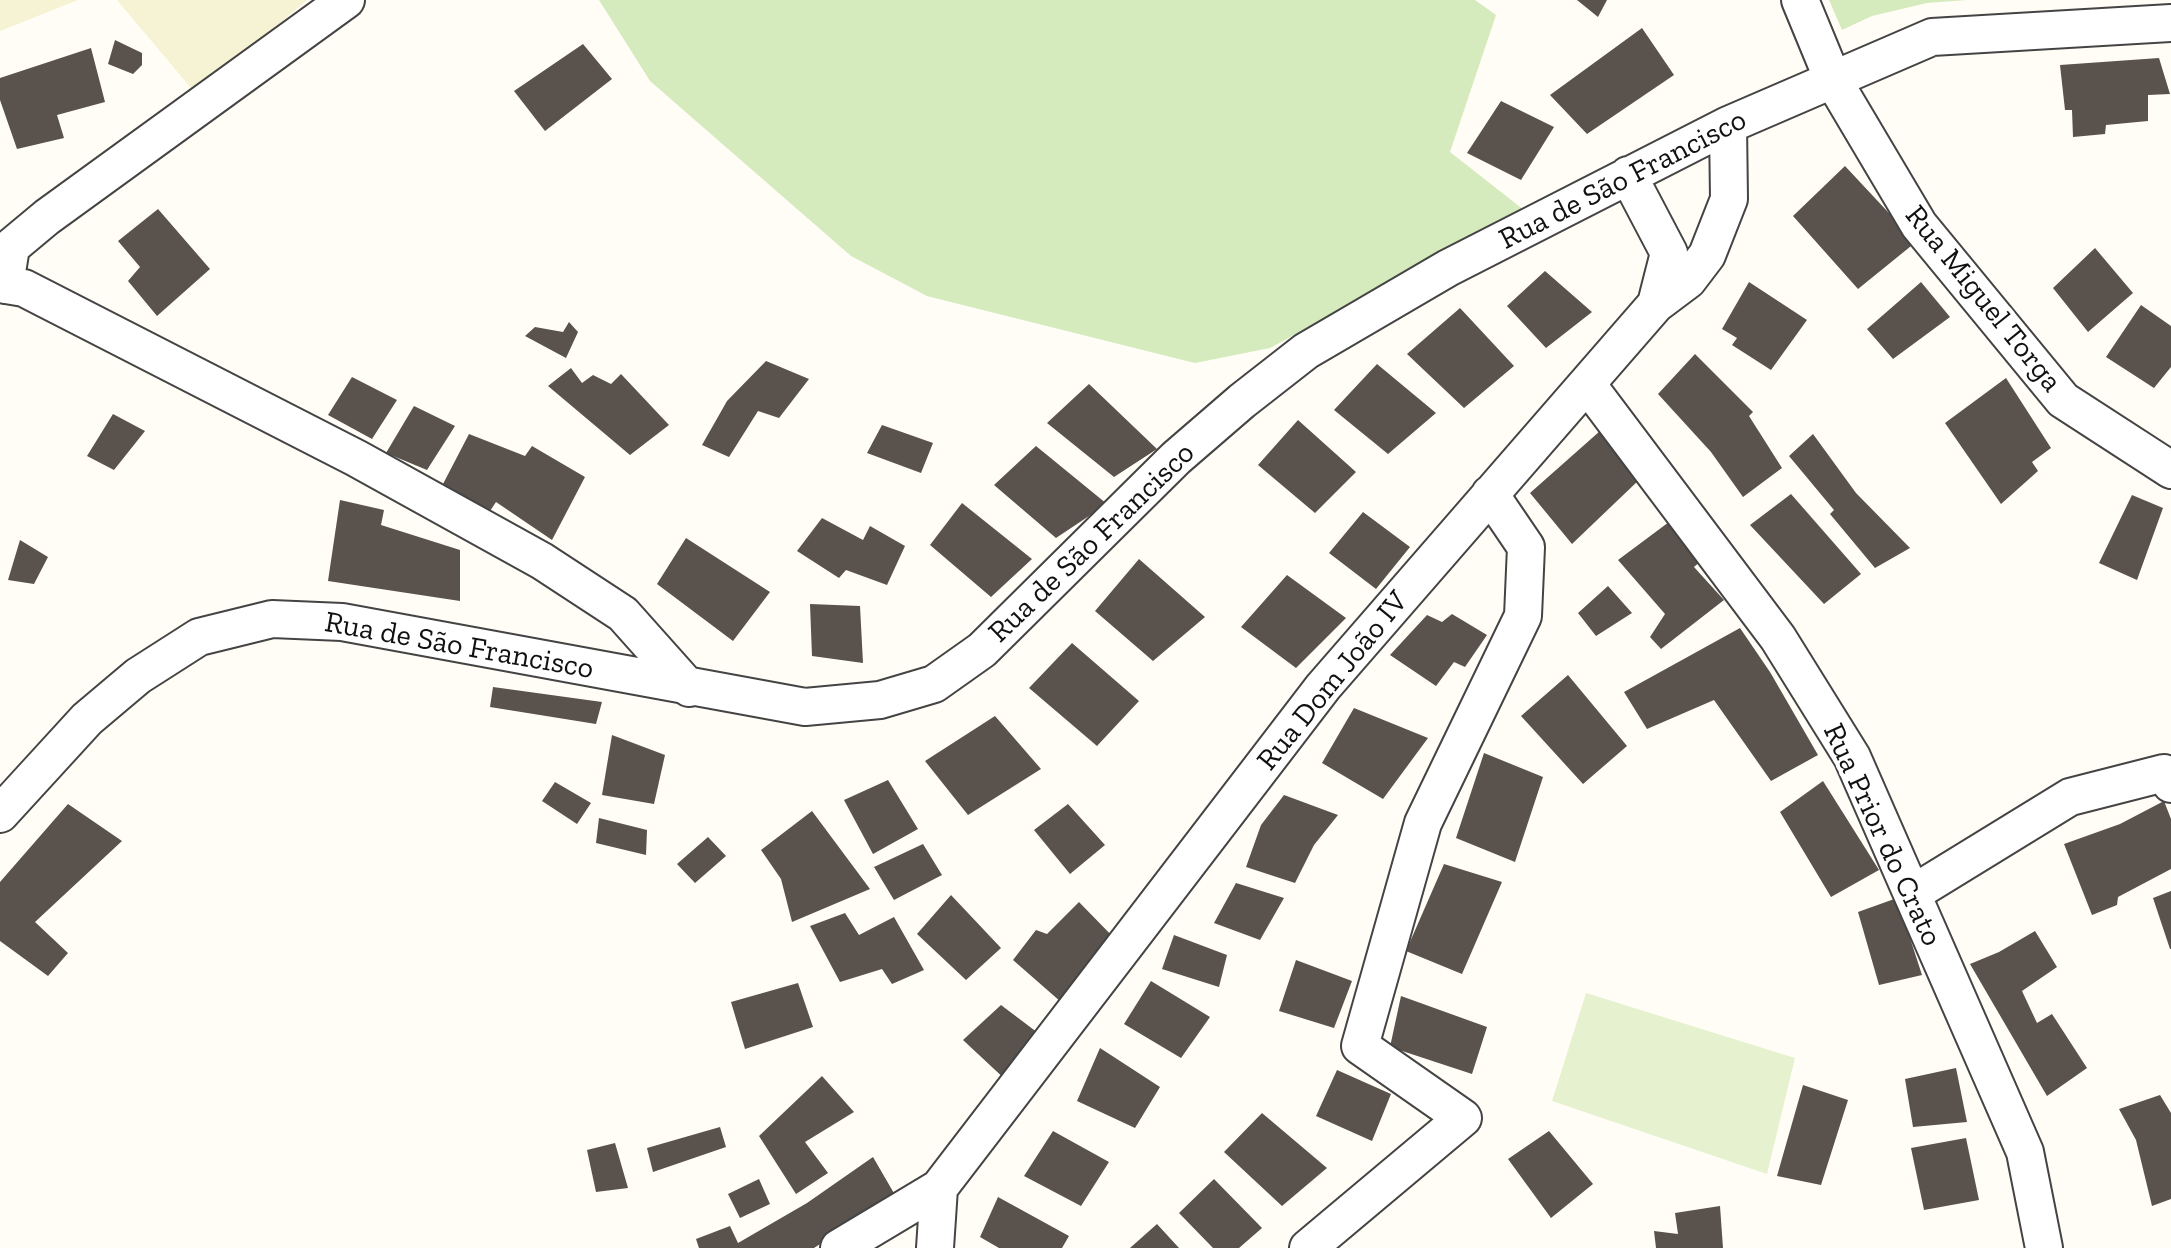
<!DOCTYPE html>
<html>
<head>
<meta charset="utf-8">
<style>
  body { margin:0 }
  canvas { display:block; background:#fffdf5 }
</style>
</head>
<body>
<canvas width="2171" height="1248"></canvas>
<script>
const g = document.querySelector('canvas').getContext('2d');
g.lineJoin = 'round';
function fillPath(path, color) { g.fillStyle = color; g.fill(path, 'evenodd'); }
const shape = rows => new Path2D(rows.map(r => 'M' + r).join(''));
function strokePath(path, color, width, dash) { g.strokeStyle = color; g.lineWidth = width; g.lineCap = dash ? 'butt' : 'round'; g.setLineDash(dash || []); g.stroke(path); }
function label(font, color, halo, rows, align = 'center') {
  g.font = font + ' "Zilla Slab",serif'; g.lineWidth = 8; g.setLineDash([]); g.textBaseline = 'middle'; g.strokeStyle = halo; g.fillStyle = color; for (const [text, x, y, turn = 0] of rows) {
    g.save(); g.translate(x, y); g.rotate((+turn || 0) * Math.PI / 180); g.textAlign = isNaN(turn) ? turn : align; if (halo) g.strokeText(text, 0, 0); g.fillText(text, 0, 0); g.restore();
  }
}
fillPath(shape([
  [0,0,78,0,0,31],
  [117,0,307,0,196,94]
]), '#f6f3d4');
fillPath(shape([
  [599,0,1475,0,1496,15,1450,152,1524,210,1270,348,1195,363,927,296,851,256,650,81],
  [1829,0,1967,0,1927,3,1872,16,1842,30]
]), '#d5ebbd');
fillPath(shape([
  [1586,993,1795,1058,1767,1174,1552,1101]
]), '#e6f2cf');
fillPath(shape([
  [1577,0,1607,0,1598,17],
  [1642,28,1674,75,1587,134,1550,95],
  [115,40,142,53,142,65,133,74,108,64],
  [583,44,612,79,545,131,514,91],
  [91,48,105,102,57,115,64,138,17,149,0,100,0,78],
  [2159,58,2170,94,2148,95,2148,121,2106,125,2105,134,2073,137,2072,110,2065,110,2060,65],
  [1501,101,1554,127,1521,180,1467,153],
  [1845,166,1916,242,1858,289,1793,216],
  [158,209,210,269,157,316,128,281,140,267,118,241],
  [2095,248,2133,293,2088,332,2053,288],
  [1545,271,1592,312,1546,348,1507,306],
  [1749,282,1807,320,1771,370,1732,345,1737,338,1722,329],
  [1921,282,1950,317,1893,359,1867,329],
  [2141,305,2171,326,2171,367,2154,388,2106,357],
  [1460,308,1514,366,1464,408,1407,354],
  [569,322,578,332,566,358,525,336,535,327,563,332],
  [1695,354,1753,412,1749,416,1782,468,1743,497,1711,452,1658,394],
  [766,361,809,379,779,418,758,411,729,457,702,445,727,401],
  [1377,364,1436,413,1388,454,1334,410],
  [571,368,582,383,593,375,611,384,621,374,669,425,630,455,548,386],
  [352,377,397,400,372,439,328,415],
  [2006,378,2051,448,2032,462,2038,471,2001,504,1945,423],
  [1089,384,1157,449,1114,477,1047,423],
  [414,406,455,426,427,470,386,453],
  [113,414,145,431,114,470,87,456],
  [1298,420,1356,472,1315,513,1258,465],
  [882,425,933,443,921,473,867,453],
  [1600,431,1640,479,1572,544,1530,493],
  [469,434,525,456,532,446,585,477,552,540,496,502,488,514,443,484],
  [1813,434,1856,493,1910,548,1875,568,1830,514,1834,510,1789,456],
  [1036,446,1107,504,1056,538,994,485],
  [1791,494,1861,574,1824,604,1750,525],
  [2132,495,2163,508,2137,580,2099,563],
  [340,500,384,510,381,525,460,550,460,601,328,581],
  [962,503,1032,559,991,597,930,545],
  [1363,512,1410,547,1376,589,1329,553],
  [822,518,863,540,870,526,905,546,887,585,846,570,839,578,797,551],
  [1669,522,1702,560,1694,567,1724,600,1661,649,1650,637,1665,614,1618,560],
  [686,538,770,592,733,641,657,584],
  [20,540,48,557,34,584,8,580],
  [1139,559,1205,617,1153,661,1095,611],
  [1287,575,1346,618,1296,668,1241,627],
  [1608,586,1632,613,1596,636,1578,613],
  [810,604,860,606,863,663,812,656],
  [1452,614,1487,635,1465,667,1454,662,1436,686,1390,655,1427,615,1442,622],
  [1740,628,1770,672,1818,755,1771,781,1714,700,1647,729,1624,692],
  [1072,643,1139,701,1097,746,1029,688],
  [1568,675,1627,746,1583,784,1521,716],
  [493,687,602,702,596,724,490,707],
  [1354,708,1428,738,1383,799,1322,763],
  [995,716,1041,769,968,815,925,761],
  [612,735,665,755,654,804,602,795],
  [1484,753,1543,777,1515,862,1456,838],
  [888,780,918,829,873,854,844,800],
  [1823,781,1879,870,1831,897,1780,812],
  [555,782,591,803,577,824,542,801],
  [1284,795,1338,815,1314,845,1295,883,1246,867,1261,825],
  [2164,801,2171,819,2171,869,2118,897,2117,905,2092,915,2064,844,2120,824],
  [68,804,122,841,35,922,68,953,48,976,0,941,0,882],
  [1068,804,1105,845,1070,874,1034,830],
  [812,811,870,889,792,922,781,879,761,850],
  [599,818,647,830,646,855,596,843],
  [708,837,726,856,695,883,677,864],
  [923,844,942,875,894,900,874,867],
  [1444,864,1502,882,1462,974,1406,951],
  [1236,883,1284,898,1260,940,1214,923],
  [2171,891,2171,949,2170,949,2153,898],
  [951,895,1001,948,966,980,917,934],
  [1897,898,1922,975,1879,985,1858,912],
  [1079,902,1120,944,1061,1002,1013,960,1036,930,1047,934],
  [845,913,859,935,894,917,924,970,892,984,882,969,840,982,810,926],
  [2035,931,2057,967,2022,991,2037,1023,2052,1014,2087,1068,2047,1096,1970,964,1999,952],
  [1174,935,1227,955,1219,987,1162,969],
  [1296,960,1352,981,1334,1028,1279,1011],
  [1151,981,1210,1017,1181,1058,1124,1024],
  [798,983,813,1027,745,1049,731,1002],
  [1401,996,1487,1027,1472,1074,1390,1047],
  [1001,1005,1042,1036,1008,1082,963,1040],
  [1100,1048,1160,1087,1135,1128,1077,1101],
  [1956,1068,1967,1122,1913,1127,1905,1079],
  [1337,1070,1391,1094,1372,1141,1316,1116],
  [822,1076,854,1112,805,1142,828,1173,796,1194,759,1136],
  [1803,1085,1848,1100,1821,1185,1777,1176],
  [2160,1095,2171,1113,2171,1199,2152,1206,2136,1140,2119,1109],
  [1262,1113,1327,1168,1282,1206,1224,1152],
  [720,1127,726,1147,653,1172,647,1148],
  [1053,1131,1109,1162,1081,1206,1024,1176],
  [1549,1131,1593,1184,1551,1218,1508,1159],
  [1966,1138,1979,1200,1924,1210,1911,1148],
  [615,1143,628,1188,596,1192,587,1150],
  [873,1157,895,1195,814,1248,699,1248,696,1239,730,1226,738,1243,807,1203],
  [759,1179,770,1204,740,1218,728,1194],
  [1214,1179,1262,1228,1239,1248,1213,1248,1179,1213],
  [998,1197,1069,1236,1062,1248,999,1248,980,1237],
  [1720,1206,1723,1248,1656,1248,1654,1231,1678,1234,1675,1213],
  [1157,1224,1179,1248,1130,1248]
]), '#5a524d');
const minor = shape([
  [1800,0,1833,80,1919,225,2063,400,2171,470],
  [1628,175,1669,253,1656,304],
  [0,284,24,288,356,458,542,561,623,614,689,688],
  [5,285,11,247,47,217,346,0],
  [1587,384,1778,638,1852,757,2025,1152,2044,1248],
  [0,814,87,719,138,676,199,637,272,619,342,622,805,707,880,700,934,684,982,650,1176,458,1242,401,1306,351,1448,268,1728,125,1932,37,2171,23],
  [1912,894,2070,797,2164,773,2171,784],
  [839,1248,939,1188],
  [935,1248,939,1188,1323,687,1656,304,1688,280,1707,255,1729,199,1728,125],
  [1308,1248,1463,1118,1360,1046,1423,823,1523,616,1526,547,1490,494]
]);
strokePath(minor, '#444', 40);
strokePath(minor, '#fff', 36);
label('30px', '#111', '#fff', [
  ["Rua de São Francisco",1623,180,-27],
  ["Rua Miguel Torga",1983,299,51],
  ["Rua de São Francisco",1092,543,-44],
  ["Rua de São Francisco",459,646,10],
  ["Rua Dom João IV",1333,681,-51],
  ["Rua Prior do Crato",1882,835,65]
]);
</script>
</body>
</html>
